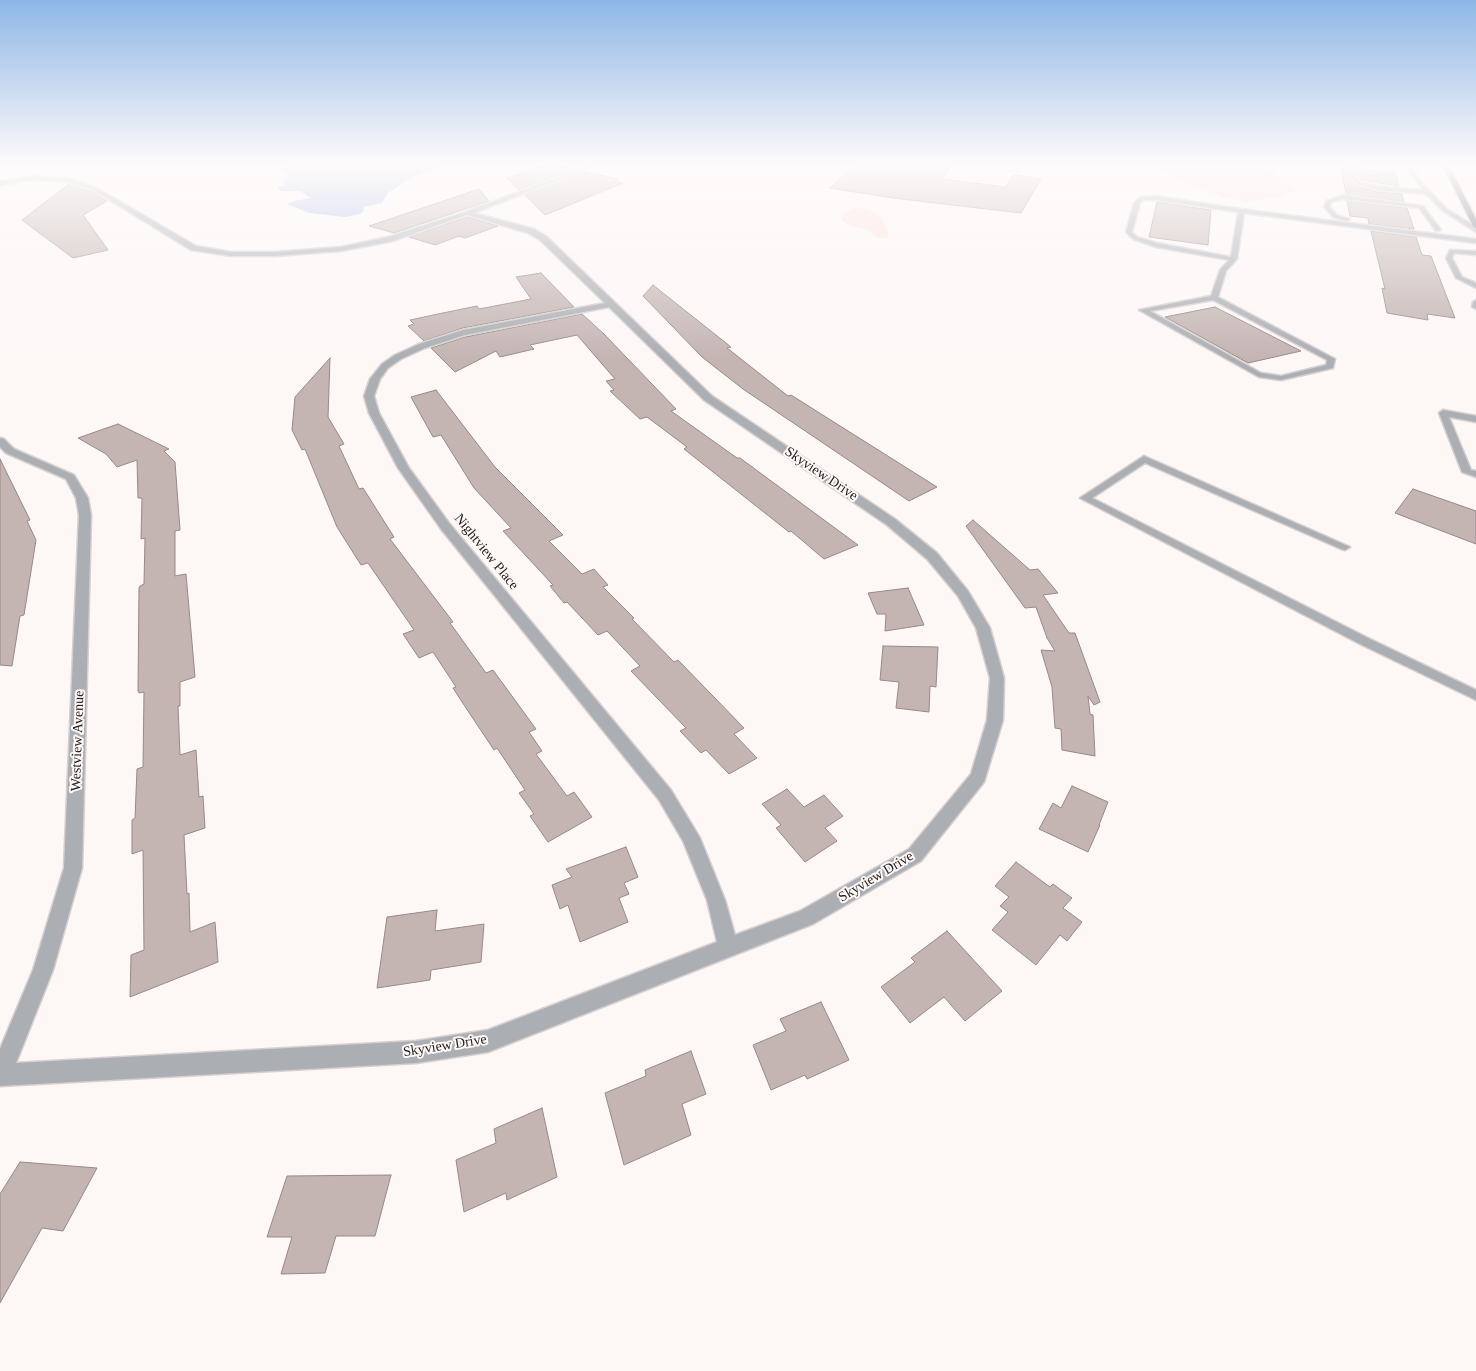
<!DOCTYPE html>
<html>
<head>
<meta charset="utf-8">
<style>
  body { margin:0 }
  canvas { display:block; background:#fdf7f6 }
</style>
</head>
<body>
<canvas width="1476" height="1371"></canvas>
<script>
const g = document.querySelector('canvas').getContext('2d');
g.lineJoin = 'round';
function fillPath(path, color) { g.fillStyle = color; g.fill(path, 'evenodd'); }
const shape = rows => new Path2D(rows.map(r => 'M' + r).join(''));
function strokePath(path, color, width, dash) { g.strokeStyle = color; g.lineWidth = width; g.lineCap = dash ? 'butt' : 'round'; g.setLineDash(dash || []); g.stroke(path); }
function label(font, color, halo, rows, align = 'center') {
  g.font = font + ' "Times New Roman",serif'; g.lineWidth = 4; g.setLineDash([]); g.textBaseline = 'middle'; g.strokeStyle = halo; g.fillStyle = color; for (const [text, x, y, turn = 0] of rows) {
    g.save(); g.translate(x, y); g.rotate((+turn || 0) * Math.PI / 180); g.textAlign = isNaN(turn) ? turn : align; if (halo) g.strokeText(text, 0, 0); g.fillText(text, 0, 0); g.restore();
  }
}
fillPath(shape([
  [1151,166,1257,166,1274,173,1280,180,1294,188,1294,191,1276,197,1246,202,1220,196],
  [855,208,869,209,881,217,889,234,887,238,878,238,866,229,851,226,842,221,841,217,844,213]
]), '#fddedb');
fillPath(shape([
  [289,166,446,166,414,176,388,193,382,203,363,207,364,211,360,214,345,217,309,213,287,204,294,201,310,198,301,191,281,191,277,188,285,185,283,181,289,175,280,169]
]), '#a8bbe5');
const building = shape([
  [543,166,559,166,573,169,519,190,507,178,543,166],
  [854,166,950,166,942,179,1006,187,1012,176,1015,175,1041,179,1021,213,893,198,830,188,854,166],
  [1341,167,1349,168,1346,174,1356,186,1378,192,1402,194,1404,202,1346,194,1341,167],
  [1359,169,1395,173,1399,186,1361,180,1356,173,1359,169],
  [585,172,619,179,615,181,623,183,545,215,525,195,585,172],
  [69,184,92,192,107,201,83,215,108,250,73,258,22,220,69,184],
  [479,189,489,201,394,233,369,226,479,189],
  [1347,201,1407,208,1414,229,1369,224,1368,218,1350,216,1347,201],
  [1157,202,1211,210,1208,245,1149,237,1157,202],
  [467,217,498,226,465,238,459,236,435,245,409,237,467,217],
  [1371,231,1416,237,1422,255,1431,256,1455,318,1427,314,1428,320,1387,313,1382,288,1385,289,1371,231],
  [541,273,574,307,463,328,424,341,408,326,414,324,410,320,438,314,477,306,479,309,531,299,516,277,541,273],
  [653,285,731,347,727,348,788,396,791,395,937,487,909,501,743,389,702,357,643,296,653,285],
  [1215,307,1301,351,1248,363,1165,317,1215,307],
  [582,314,604,334,676,409,671,411,737,458,740,458,858,545,824,559,791,531,789,532,684,449,687,447,647,417,640,419,610,391,614,390,606,381,615,379,577,335,530,345,534,349,500,357,496,351,455,372,431,348,465,337,582,314],
  [330,358,328,417,344,444,339,446,359,489,363,488,394,537,390,539,453,622,450,623,486,673,493,670,536,729,529,732,542,751,536,754,567,796,574,792,592,817,548,842,530,816,534,814,519,793,525,790,497,748,494,750,466,708,453,688,456,687,433,652,419,658,403,634,414,630,368,563,361,565,337,527,305,449,302,450,292,430,295,397,330,358],
  [436,390,495,467,563,535,549,541,582,574,594,569,608,585,603,587,634,618,632,619,674,662,678,660,744,728,734,734,757,758,729,774,706,750,701,753,680,731,686,728,631,671,640,666,607,631,598,635,567,602,564,603,550,586,553,585,503,531,511,528,474,488,441,435,433,437,411,397,436,390],
  [118,424,169,449,164,451,175,462,180,530,175,531,175,576,186,574,195,677,180,682,180,706,178,706,180,755,196,750,199,797,203,796,205,828,184,835,187,894,189,893,190,932,215,922,218,962,130,997,131,955,144,950,143,850,132,854,132,820,135,818,137,769,143,767,144,692,139,693,138,691,139,588,140,586,144,584,145,538,141,539,142,498,138,498,137,460,117,467,106,454,78,438,118,424],
  [0,459,30,520,27,521,36,540,24,615,20,616,12,666,0,665,0,459],
  [1413,489,1476,511,1476,544,1395,513,1413,489],
  [973,520,1030,570,1038,569,1058,593,1043,595,1069,633,1075,633,1100,702,1094,705,1088,696,1090,714,1093,715,1095,756,1062,750,1061,729,1055,728,1052,687,1041,650,1055,651,1047,638,1036,607,1025,608,966,526,973,520],
  [908,588,924,625,885,631,886,614,877,614,868,593,908,588],
  [883,646,938,647,936,687,930,686,929,712,896,708,899,682,880,680,883,646],
  [1072,786,1108,802,1099,825,1100,825,1088,852,1039,829,1053,803,1061,808,1072,786],
  [787,789,804,807,824,795,843,816,825,828,837,841,805,862,776,828,781,825,762,804,787,789],
  [626,847,638,877,624,883,629,894,619,898,628,922,580,942,568,905,560,909,552,885,572,877,566,869,626,847],
  [1016,862,1050,887,1053,884,1072,898,1063,908,1082,922,1067,941,1060,935,1036,965,992,930,1008,912,1000,906,1009,897,995,886,1016,862],
  [437,910,435,931,484,924,481,962,431,970,430,980,377,988,387,917,437,910],
  [947,931,1002,991,965,1021,944,997,910,1023,881,987,915,962,911,958,947,931],
  [821,1002,849,1060,807,1079,805,1075,771,1090,753,1045,786,1031,780,1019,821,1002],
  [691,1051,706,1094,682,1104,691,1135,624,1165,605,1093,646,1076,645,1070,691,1051],
  [542,1108,557,1177,507,1200,506,1193,464,1212,456,1160,496,1143,494,1129,542,1108],
  [20,1162,97,1168,63,1231,42,1228,0,1303,0,1194,20,1162],
  [391,1175,375,1236,336,1236,325,1273,281,1274,292,1237,267,1237,287,1176,391,1175]
]);
fillPath(building, '#c4b5b3');
strokePath(building, '#978988', 1);
const service = shape([
  [1353,166,1361,166,1357,168,1354,173,1360,182,1378,186,1423,190,1406,166,1410,166,1422,183,1447,209,1476,227,1476,232,1443,211,1426,194,1378,190,1356,184,1348,173,1353,166],
  [1343,195,1423,206,1441,230,1436,231,1419,208,1343,199,1331,202,1330,207,1337,215,1350,219,1347,221,1333,217,1324,207,1326,201,1343,195],
  [1156,196,1241,209,1476,239,1476,243,1244,213,1237,259,1226,271,1218,297,1335,359,1333,368,1281,380,1259,377,1139,310,1211,296,1220,270,1229,260,1156,247,1133,239,1126,232,1134,203,1140,197,1156,196],
  [1143,200,1156,200,1238,212,1231,257,1157,243,1137,237,1132,232,1140,203,1143,200],
  [1213,300,1327,360,1326,365,1281,376,1261,373,1150,311,1213,300],
  [1450,250,1476,251,1476,255,1454,253,1452,258,1462,277,1476,283,1476,288,1456,278,1446,258,1450,250],
  [1476,300,1476,309,1472,307,1473,302,1476,300],
  [1443,410,1476,416,1476,422,1449,417,1471,470,1476,471,1476,477,1462,472,1439,413,1443,410],
  [1144,456,1350,547,1345,550,1341,549,1145,463,1092,498,1368,638,1476,690,1476,700,1360,644,1080,498,1144,456]
]);
const minor = shape([
  [587,166,595,166,474,213,534,229,546,236,712,396,895,519,937,553,968,591,990,628,1004,678,1003,720,984,782,921,861,813,924,488,1052,416,1063,0,1086,0,1049,33,970,64,868,79,515,76,498,66,479,6,453,0,447,0,438,4,439,14,449,74,475,88,498,91,515,82,868,53,970,16,1063,416,1041,488,1030,717,942,707,900,683,841,659,800,441,529,398,468,369,413,364,396,370,379,382,364,395,355,419,344,463,330,605,303,540,240,528,233,467,215,393,241,341,251,275,256,231,256,191,250,93,190,67,182,32,180,0,185,0,181,32,176,68,178,97,188,196,246,231,252,275,252,341,247,388,237,465,212,587,166],
  [609,307,704,400,887,525,927,559,958,596,976,628,990,678,987,720,971,774,909,849,800,911,735,935,725,900,700,838,671,790,449,523,409,468,379,413,374,396,380,379,388,368,401,359,425,348,465,335,609,307]
]);
const primary = shape([
  [1443,166,1449,166,1476,219,1476,228,1473,226,1443,166]
]);
strokePath(service, '#d6d0cf', 3);
strokePath(minor, '#d6d0cf', 3);
strokePath(primary, '#d6d0cf', 3);
strokePath(shape([
  [925,166,957,169,969,166],
  [977,166,1030,172,1028,176]
]), '#b6b0af', 1, [2, 2]);
fillPath(service, '#abaeb3');
fillPath(minor, '#abaeb3');
fillPath(primary, '#6c7079');
const sky = g.createLinearGradient(0, 0, 0, 358);
sky.addColorStop(0, '#8eb7e7');
sky.addColorStop(0.46, '#fefbfb');
sky.addColorStop(1, '#fefbfb00');
g.fillStyle = sky;
g.fillRect(0, 0, 1476, 358);
label('14px', '#262120', '#fdf7f6', [
  ["Skyview Drive",821,474,34],
  ["Nightview Place",486,552,51],
  ["Westview Avenue",78,741,-88],
  ["Skyview Drive",876,877,-31],
  ["Skyview Drive",445,1046,-9]
]);
</script>
</body>
</html>
